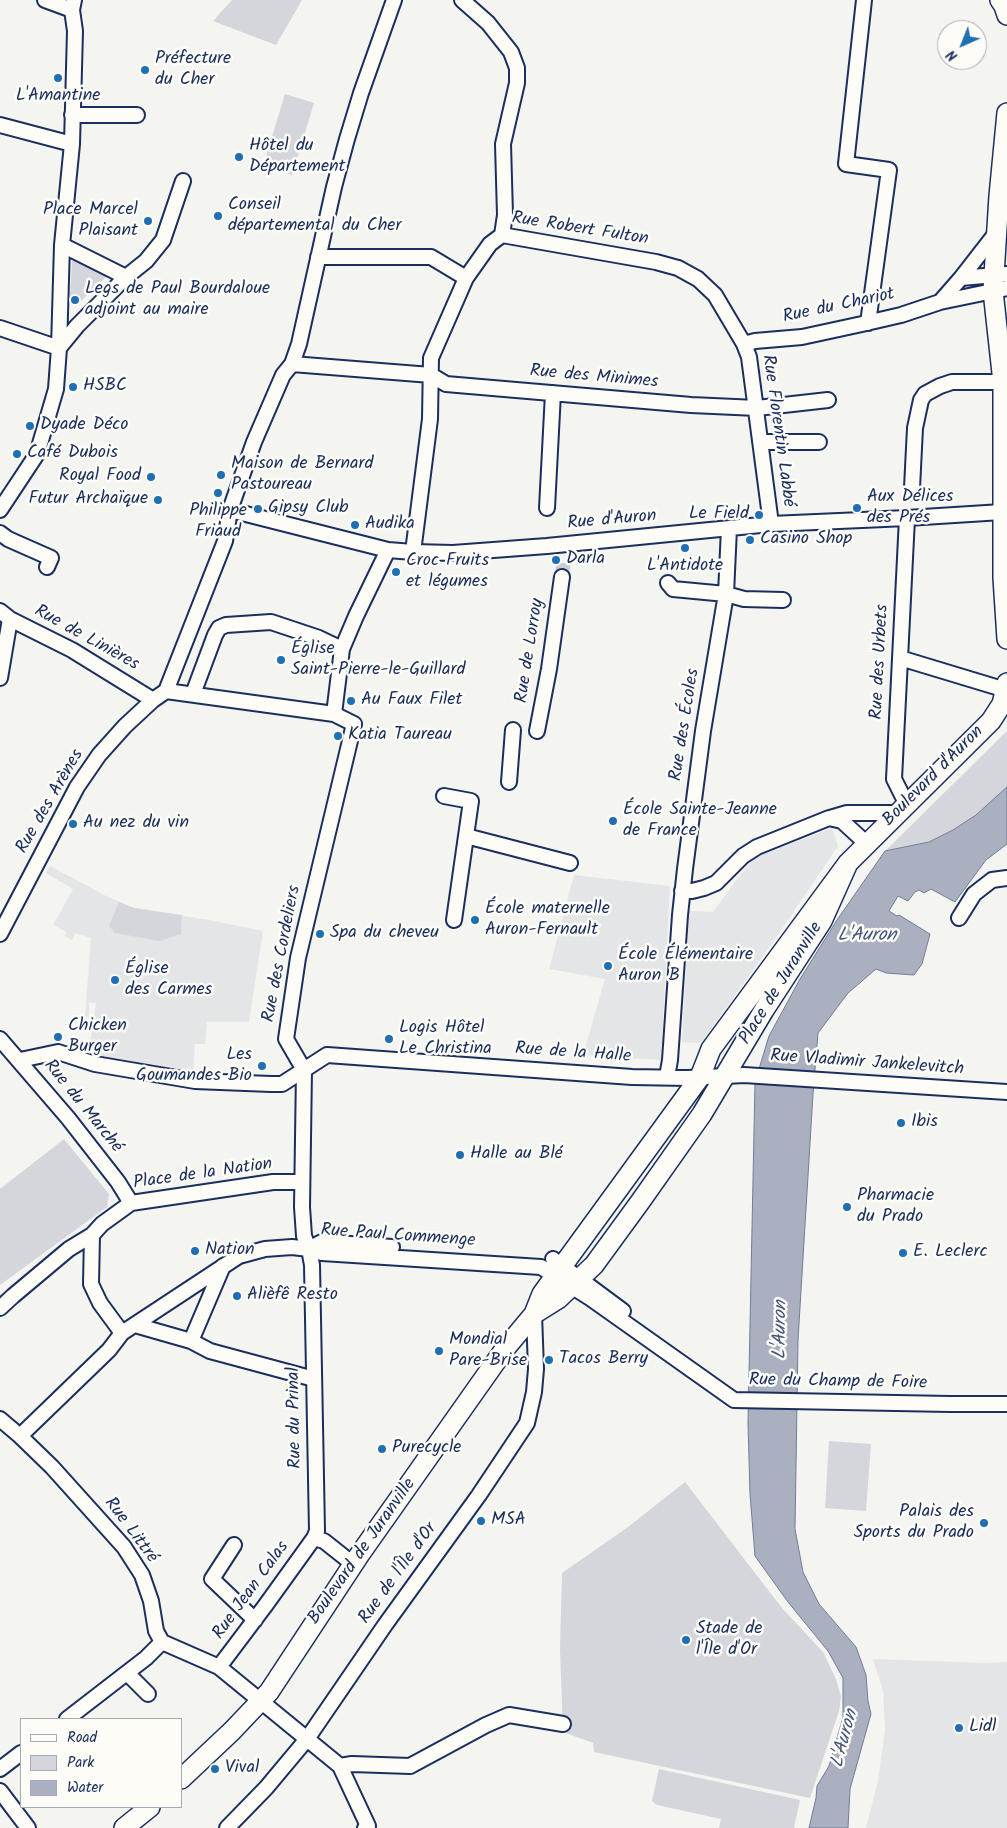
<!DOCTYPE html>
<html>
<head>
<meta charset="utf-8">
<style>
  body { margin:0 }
  #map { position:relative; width:1007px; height:1828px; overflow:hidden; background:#f4f4f1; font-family:Kalam,sans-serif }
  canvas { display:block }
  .legend { position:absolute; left:20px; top:1718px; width:162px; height:90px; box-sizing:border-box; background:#fdfcf7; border:1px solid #a3aaba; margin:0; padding:6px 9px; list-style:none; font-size:15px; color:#1b2f5e }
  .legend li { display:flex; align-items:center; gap:10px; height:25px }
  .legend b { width:25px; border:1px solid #a3aaba }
  .north { position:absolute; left:937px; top:20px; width:50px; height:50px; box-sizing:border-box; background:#fdfcf7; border:1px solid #a3aaba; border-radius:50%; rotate:224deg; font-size:14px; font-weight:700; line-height:20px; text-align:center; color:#1b2f5e }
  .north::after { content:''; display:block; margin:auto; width:18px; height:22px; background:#1f6fb2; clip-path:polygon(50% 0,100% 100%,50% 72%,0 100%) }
</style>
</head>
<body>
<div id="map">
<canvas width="1007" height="1828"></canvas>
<ul class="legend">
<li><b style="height:6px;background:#fdfcf7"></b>Road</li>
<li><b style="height:14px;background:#d4d6db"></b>Park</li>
<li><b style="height:14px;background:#aab0bf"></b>Water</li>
</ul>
<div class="north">N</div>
</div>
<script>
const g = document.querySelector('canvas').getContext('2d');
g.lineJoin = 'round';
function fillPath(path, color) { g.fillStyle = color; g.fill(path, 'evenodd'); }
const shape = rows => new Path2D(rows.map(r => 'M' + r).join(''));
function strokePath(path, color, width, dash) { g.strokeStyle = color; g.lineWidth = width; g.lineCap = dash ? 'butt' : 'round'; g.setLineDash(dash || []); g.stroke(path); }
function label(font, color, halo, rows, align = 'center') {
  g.font = font + ' Kalam,sans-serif'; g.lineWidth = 5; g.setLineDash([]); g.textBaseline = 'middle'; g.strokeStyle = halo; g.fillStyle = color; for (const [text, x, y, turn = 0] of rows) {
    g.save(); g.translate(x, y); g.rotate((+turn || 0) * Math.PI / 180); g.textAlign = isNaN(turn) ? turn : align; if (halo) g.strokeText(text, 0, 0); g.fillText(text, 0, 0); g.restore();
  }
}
fillPath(shape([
  [832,828,838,846,778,935,701,1043,682,1042,689,911,713,912,740,875,756,857],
  [50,866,104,895,134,908,209,920,263,931,249,1022,207,1022,205,1044,195,1044,193,1073,132,1065,84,1054,86,1042,90,1044,96,1003,89,1002,89,1017,85,1017,91,938,75,933,72,940,65,936,67,932,53,925,73,889,46,873],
  [574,875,670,886,661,1060,583,1055,605,979,549,969],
  [873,1659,983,1663,1007,1662,1007,1828,866,1828,878,1781,885,1730,883,1691]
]), '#e4e5e6');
fillPath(shape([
  [232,0,302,0,276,45,213,21],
  [285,94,314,103,292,175,263,166],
  [74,260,105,276,105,278,80,302,70,297,72,261],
  [1007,731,1007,787,976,815,953,830,929,842,885,851],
  [119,902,134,908,182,915,181,934,160,941,115,933,109,926],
  [64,1139,109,1194,107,1207,0,1285,0,1189],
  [829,1441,871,1444,866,1511,825,1508],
  [685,1482,782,1608,823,1652,836,1679,841,1697,839,1711,810,1798,594,1752,593,1743,563,1732,560,1649,562,1573,628,1527],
  [659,1769,800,1800,794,1828,719,1828,721,1819,657,1805,652,1801]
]), '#d4d6db');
const water = shape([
  [1007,787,1007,844,986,860,955,902,931,889,924,893,919,890,915,892,908,901,898,896,889,911,897,916,899,915,930,934,922,964,914,975,886,973,876,969,848,993,818,1033,813,1094,798,1340,795,1529,803,1572,819,1604,856,1647,866,1675,868,1701,871,1714,850,1789,848,1828,809,1828,816,1798,817,1786,829,1766,843,1717,843,1678,828,1651,788,1602,755,1556,750,1494,748,1423,755,1082,769,1036,800,979,837,920,885,851,929,842,953,830,976,815,1007,787]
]);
fillPath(water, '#aab0bf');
strokePath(water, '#717c98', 1);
strokePath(shape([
  [912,488,912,507],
  [562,577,564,556]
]), '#c9cdd4', 14, [14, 7]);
const street = shape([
  [45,0,72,10],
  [462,0,488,23,511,52,517,68,517,83,503,144,505,215,502,235],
  [864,0,846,164,889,170,868,323],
  [72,115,137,115],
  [0,125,72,144],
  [62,245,126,277],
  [318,257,431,257,466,278],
  [961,278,996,233],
  [940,302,961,278,1007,274],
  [0,328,59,348],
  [744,344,755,341,802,337,862,324,901,315,940,302,1007,288],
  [59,348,77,326,126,277,146,261,163,240,183,181],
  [292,364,431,375,446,384,691,405,757,408,828,400],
  [760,442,819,442],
  [912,488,915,428,921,400,925,394,940,386,952,382,1003,382],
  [547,508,553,393],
  [0,510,37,454,56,389,59,348,62,245,72,144,75,31,72,10,74,0],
  [230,510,388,550,413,552,453,553,547,546,771,524,907,518,1002,512],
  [0,533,8,539,51,558,47,567],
  [413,552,430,419,431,358,466,278,490,244,502,235,656,262,678,268,698,279,715,295,744,344,749,357,771,524],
  [668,583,673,589,726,594,744,599,783,600],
  [0,611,10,619,72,650,153,700],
  [900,658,1006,690],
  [0,678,10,619],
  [166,691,334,714,354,724,298,958,286,1039,304,1070,302,1207,304,1236,309,1249,312,1265,317,1531,314,1538,265,1606,219,1667],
  [193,694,215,635,219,628,226,625,271,622,319,638,342,649],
  [334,714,342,649,356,616,388,550],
  [537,731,549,669,562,577],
  [509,782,513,730],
  [444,796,471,801,466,836,570,863],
  [907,805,894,779,907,518],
  [830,818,847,813,899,813],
  [682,891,692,891,704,888,716,883,743,856,757,847,829,818,842,821,867,844],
  [959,918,974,894,992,880,1007,878],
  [454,920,466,836],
  [0,934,77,787,99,755,125,726,153,700,166,691,225,541,230,510,254,442,283,375,292,364,299,344,334,187,347,139,361,93,394,0],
  [0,1039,68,1118,118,1182,131,1203],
  [20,1060,58,1052,95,1064,195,1081,271,1084,282,1084,327,1055,632,1077,688,1078,744,1075,1007,1092],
  [667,1077,670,1060,680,915,685,869,703,731,726,594,729,528],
  [92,1235,91,1284,100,1303,122,1333],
  [309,1249,322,1242,392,1247],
  [553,1259,623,1311],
  [0,1308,13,1296,69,1249,92,1235,102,1224,131,1203,273,1182,302,1182],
  [135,1325,191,1341,210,1351,314,1379],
  [191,1341,223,1266],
  [0,1419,20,1436,52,1467,124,1547,142,1575,151,1601,156,1631,162,1642,219,1667,340,1766,368,1826,365,1828],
  [20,1436,109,1350,122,1333,239,1256,265,1249,292,1247,309,1249,322,1253,541,1267,590,1298,734,1400,950,1404,1007,1404],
  [314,1538,324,1541,353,1564],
  [234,1545,212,1579,255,1620],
  [127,1673,148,1694],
  [67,1719,146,1658,162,1642],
  [340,1766,352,1764,410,1766,486,1725,509,1715,563,1724],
  [0,1769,21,1753],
  [0,1791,28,1828],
  [227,1828,266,1788,307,1739,385,1625,479,1495,527,1423,534,1392,536,1369,534,1314]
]);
const secondary = shape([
  [1000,0,1004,6,1007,15],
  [1007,113,999,196,993,291,1003,382,1003,578,1007,639],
  [534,1314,542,1294,700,1077,711,1049,848,863,991,721,1002,704,1007,683],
  [181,1779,232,1731,269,1692,360,1554,504,1350,534,1314,558,1299,594,1265,640,1202,702,1114,764,1010,822,921,848,863],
  [124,1828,150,1807]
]);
strokePath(street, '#1b2f5e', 18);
strokePath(secondary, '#1b2f5e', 22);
strokePath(street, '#fdfcf7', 14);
strokePath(secondary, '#fdfcf7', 19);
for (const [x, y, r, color] of [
  [145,70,5,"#1f6fb2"],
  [58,78,5,"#1f6fb2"],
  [239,157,5,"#1f6fb2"],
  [218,216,5,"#1f6fb2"],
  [148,221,5,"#1f6fb2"],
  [75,300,5,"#1f6fb2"],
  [73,387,5,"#1f6fb2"],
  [30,426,5,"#1f6fb2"],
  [17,454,5,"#1f6fb2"],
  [221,475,5,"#1f6fb2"],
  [151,477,5,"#1f6fb2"],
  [218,493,5,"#1f6fb2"],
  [158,500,5,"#1f6fb2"],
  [857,508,5,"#1f6fb2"],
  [258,509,5,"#1f6fb2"],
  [759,515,5,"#1f6fb2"],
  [355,525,5,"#1f6fb2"],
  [750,540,5,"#1f6fb2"],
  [685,548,5,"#1f6fb2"],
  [556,560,5,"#1f6fb2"],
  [396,572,5,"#1f6fb2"],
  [281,660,5,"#1f6fb2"],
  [351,701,5,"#1f6fb2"],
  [338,736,5,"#1f6fb2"],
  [613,821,5,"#1f6fb2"],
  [73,824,5,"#1f6fb2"],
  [475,920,5,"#1f6fb2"],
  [320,934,5,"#1f6fb2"],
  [608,966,5,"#1f6fb2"],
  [115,980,5,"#1f6fb2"],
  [58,1037,5,"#1f6fb2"],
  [389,1039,5,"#1f6fb2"],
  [262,1066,5,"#1f6fb2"],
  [901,1123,5,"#1f6fb2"],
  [460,1155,5,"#1f6fb2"],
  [847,1207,5,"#1f6fb2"],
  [195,1251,5,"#1f6fb2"],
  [903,1253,5,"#1f6fb2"],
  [237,1296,5,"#1f6fb2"],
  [439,1351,5,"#1f6fb2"],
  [549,1360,5,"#1f6fb2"],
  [382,1449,5,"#1f6fb2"],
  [481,1521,5,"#1f6fb2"],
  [984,1523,5,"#1f6fb2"],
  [686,1640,5,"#1f6fb2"],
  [959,1728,5,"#1f6fb2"],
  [215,1769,5,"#1f6fb2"]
]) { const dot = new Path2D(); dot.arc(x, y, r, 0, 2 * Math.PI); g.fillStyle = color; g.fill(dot); strokePath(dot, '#fdfcf7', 2); }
label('18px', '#1b2f5e', '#fdfcf7', [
  ["Préfecture",155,60],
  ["du Cher",155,81],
  ["L'Amantine",58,97,"center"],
  ["Hôtel du",249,147],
  ["Département",249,168],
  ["Conseil",228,206],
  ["départemental du Cher",228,227],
  ["Place Marcel",138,211,"right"],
  ["Plaisant",138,232,"right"],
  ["Legs de Paul Bourdaloue",85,290],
  ["adjoint au maire",85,311],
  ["HSBC",83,387],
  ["Dyade Déco",40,426],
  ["Café Dubois",27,454],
  ["Maison de Bernard",231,465],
  ["Pastoureau",231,486],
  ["Royal Food",141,477,"right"],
  ["Aux Délices",867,498],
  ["des Prés",867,519],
  ["Futur Archaïque",148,500,"right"],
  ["Gipsy Club",268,509],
  ["Philippe",218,512,"center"],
  ["Friaud",218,533,"center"],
  ["Le Field",749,515,"right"],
  ["Audika",365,525],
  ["Casino Shop",760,540],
  ["Darla",566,560],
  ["Croc Fruits",406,562],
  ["et légumes",406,583],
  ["L'Antidote",685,567,"center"],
  ["Église",291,650],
  ["Saint-Pierre-le-Guillard",291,671],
  ["Au Faux Filet",361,701],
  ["Katia Taureau",348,736],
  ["École Sainte-Jeanne",623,811],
  ["de France",623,832],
  ["Au nez du vin",83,824],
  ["École maternelle",485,910],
  ["Auron-Fernault",485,931],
  ["Spa du cheveu",330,934],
  ["École Élémentaire",618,956],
  ["Auron B",618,977],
  ["Église",125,970],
  ["des Carmes",125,991],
  ["Chicken",68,1027],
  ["Burger",68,1048],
  ["Logis Hôtel",399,1029],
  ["Le Christina",399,1050],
  ["Les",252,1056,"right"],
  ["Goumandes Bio",252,1077,"right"],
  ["Ibis",911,1123],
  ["Halle au Blé",470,1155],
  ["Pharmacie",857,1197],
  ["du Prado",857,1218],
  ["Nation",205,1251],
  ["E. Leclerc",913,1253],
  ["Alièfê Resto",247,1296],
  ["Mondial",449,1341],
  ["Pare-Brise",449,1362],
  ["Tacos Berry",559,1360],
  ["Purecycle",392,1449],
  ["Palais des",974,1513,"right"],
  ["Sports du Prado",974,1534,"right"],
  ["MSA",491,1521],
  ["Stade de",696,1630],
  ["l'Île d'Or",696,1651],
  ["Lidl",969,1728],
  ["Vival",225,1769]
], 'left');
label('18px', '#1b2f5e', '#fdfcf7', [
  ["Rue Robert Fulton",580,230,9],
  ["Rue du Chariot",839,307,-12],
  ["Rue des Minimes",594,378,5],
  ["Rue Florentin Labbé",777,431,82],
  ["Rue d'Auron",612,521,-5],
  ["Rue de Linières",86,639,29],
  ["Rue de Lorroy",531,651,-81],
  ["Rue des Urbets",881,662,-87],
  ["Rue des Écoles",686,725,-81],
  ["Boulevard d'Auron",934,777,-45],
  ["Rue des Arènes",51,802,-60],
  ["Rue des Cordeliers",283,954,-79],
  ["Place de Juranville",782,984,-58],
  ["Rue de la Halle",573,1054,4],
  ["Rue Vladimir Jankelevitch",867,1064,4],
  ["Rue du Marché",82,1107,51],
  ["Place de la Nation",203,1175,-8],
  ["Rue Paul Commenge",398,1237,4],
  ["Rue du Champ de Foire",838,1383,1],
  ["Rue du Prinal",296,1418,-91],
  ["Rue Littré",130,1531,53],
  ["Boulevard de Juranville",363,1552,-55],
  ["Rue de l'Île d'Or",399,1574,-54],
  ["Rue Jean Calas",252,1591,-54]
]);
label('italic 19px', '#46567b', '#fdfcf7', [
  ["L'Auron",867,937],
  ["L'Auron",782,1330,-89],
  ["L'Auron",846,1739,-75]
]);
</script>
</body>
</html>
